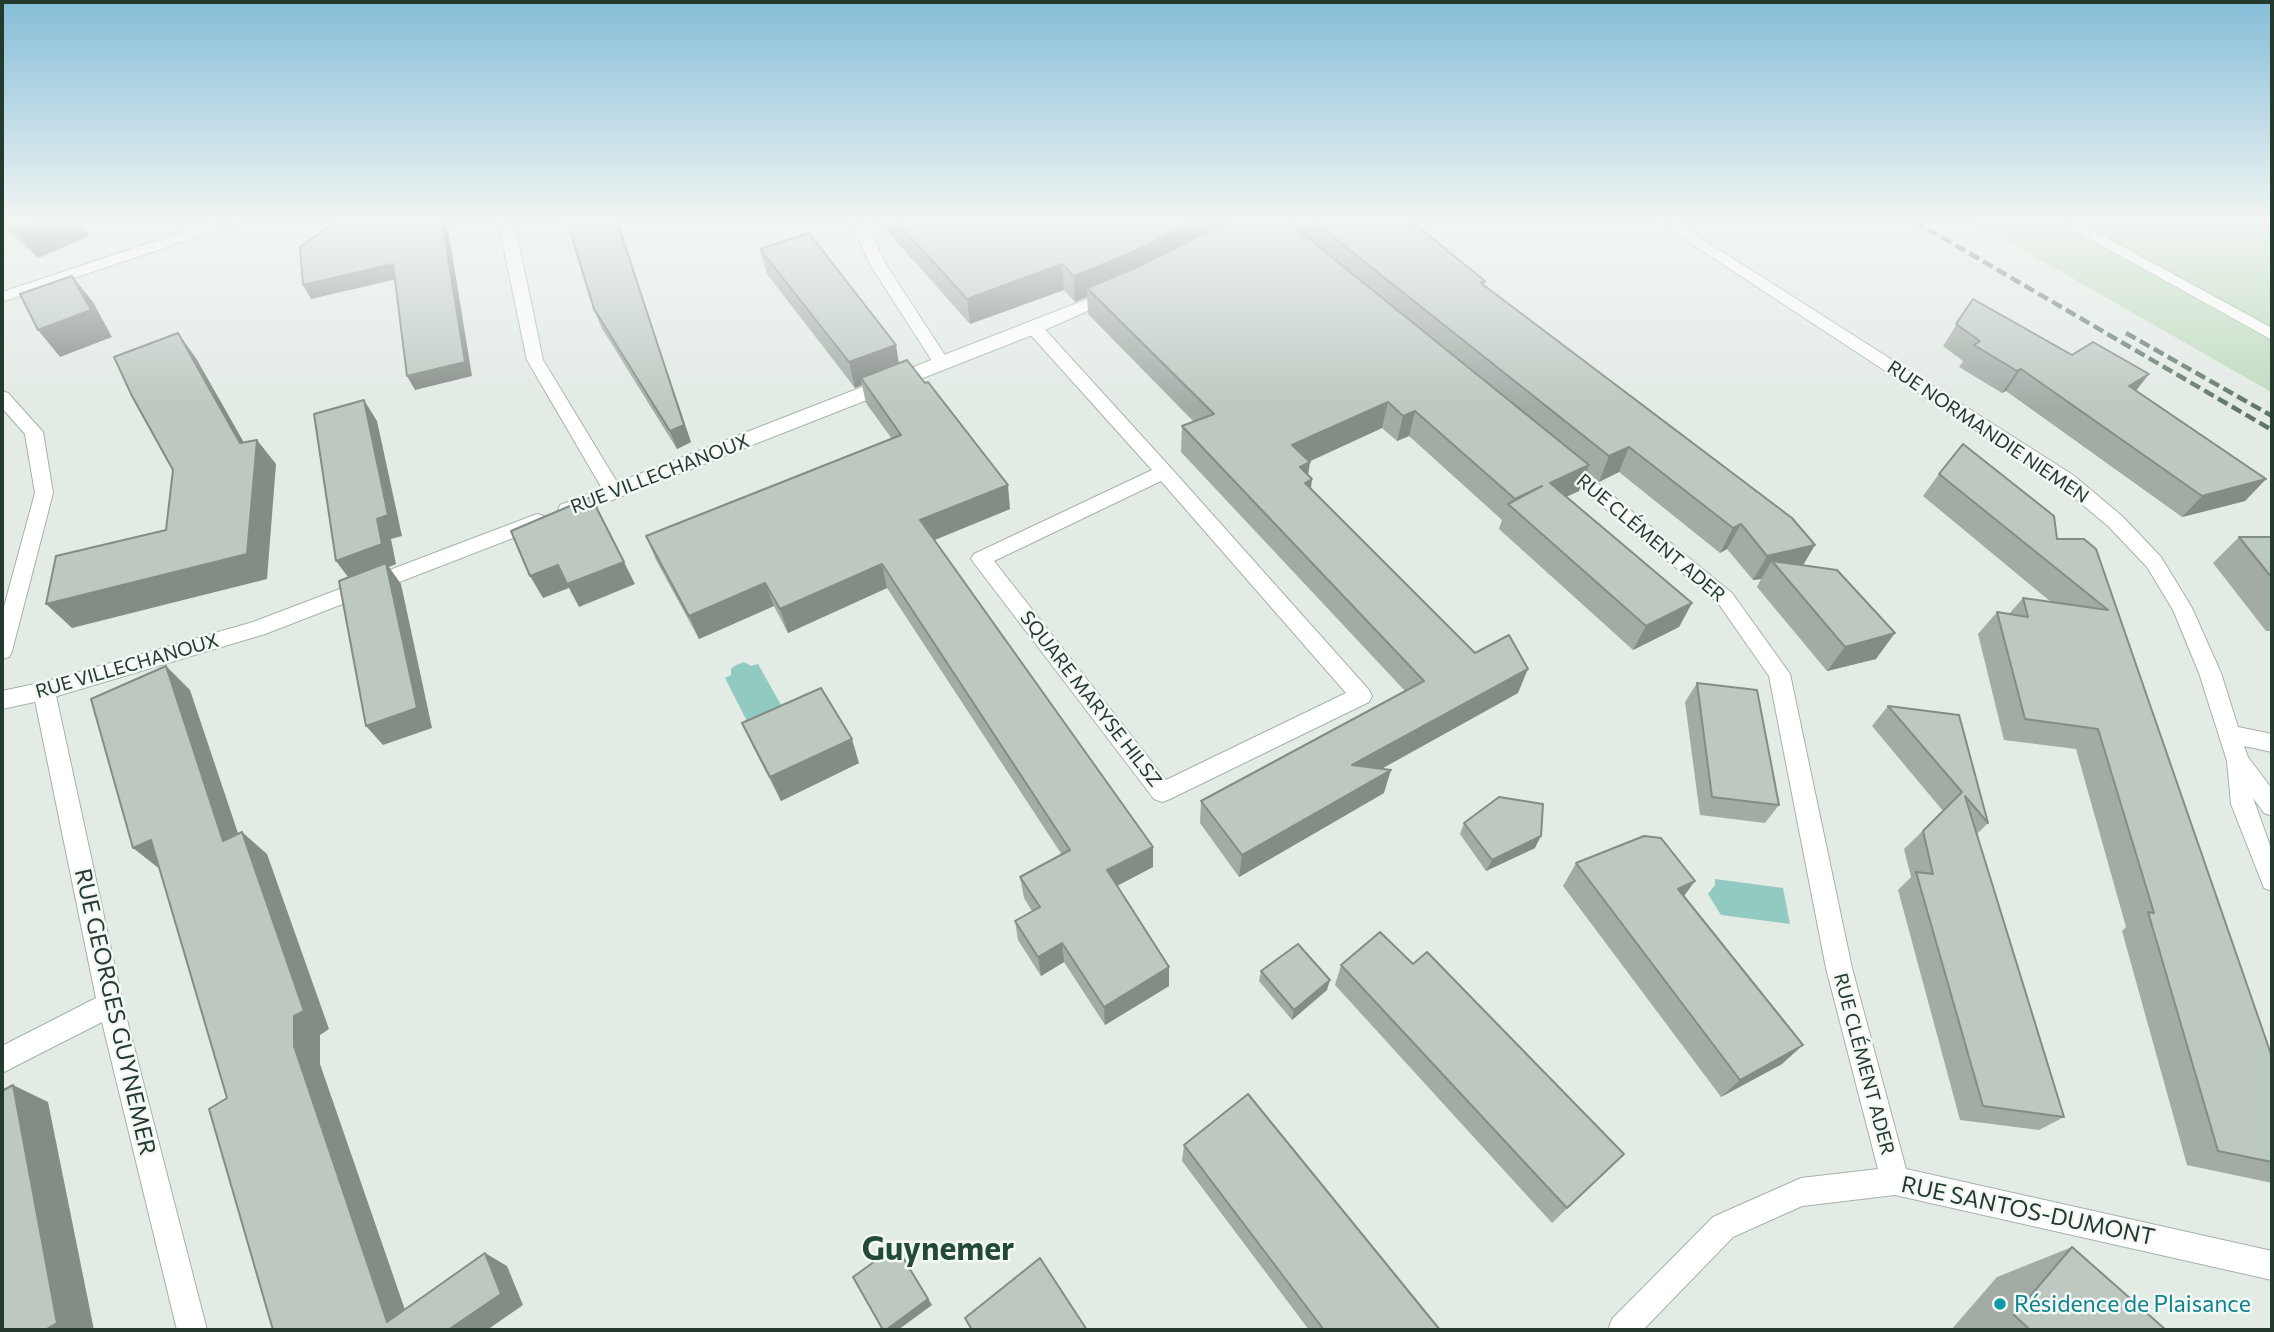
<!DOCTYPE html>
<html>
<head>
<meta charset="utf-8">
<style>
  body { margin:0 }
  #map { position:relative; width:2274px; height:1332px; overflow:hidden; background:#e3ebe5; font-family:Commissioner,sans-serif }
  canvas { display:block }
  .frame { position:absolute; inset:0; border:4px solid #253a2e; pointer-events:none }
</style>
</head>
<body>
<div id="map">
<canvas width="2274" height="1332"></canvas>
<div class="frame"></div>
</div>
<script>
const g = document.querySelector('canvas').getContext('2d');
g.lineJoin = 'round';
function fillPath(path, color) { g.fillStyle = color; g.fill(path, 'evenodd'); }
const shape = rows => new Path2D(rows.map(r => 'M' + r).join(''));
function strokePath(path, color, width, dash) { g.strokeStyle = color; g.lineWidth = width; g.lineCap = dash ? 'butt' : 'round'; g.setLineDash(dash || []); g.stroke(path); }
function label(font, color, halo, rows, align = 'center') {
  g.font = font + ' Commissioner,sans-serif'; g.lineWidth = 5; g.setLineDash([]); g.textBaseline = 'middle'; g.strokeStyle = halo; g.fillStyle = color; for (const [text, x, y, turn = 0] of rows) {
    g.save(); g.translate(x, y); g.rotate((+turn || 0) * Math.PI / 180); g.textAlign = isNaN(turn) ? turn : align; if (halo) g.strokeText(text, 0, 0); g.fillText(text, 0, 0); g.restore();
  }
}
fillPath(shape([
  [1972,221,2272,221,2272,393,2266,389]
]), '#bfdabe');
fillPath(shape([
  [744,662,751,666,758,664,785,712,750,727,725,678,731,675,731,669,736,665],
  [1715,879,1783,888,1790,924,1721,915,1708,894,1715,885]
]), '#91cac1');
const lane = shape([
  [2058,221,2076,221,2272,328,2272,340,2058,221]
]);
const street = shape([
  [216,221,238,221,236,224,2,302,2,292,216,221],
  [498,221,514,221,543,360,623,492,621,497,607,497,527,360,498,221],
  [850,221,865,221,887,266,950,363,948,367,936,367,871,266,850,221],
  [1657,221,1674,221,2073,475,2122,516,2161,557,2192,608,2221,673,2238,727,2272,734,2272,752,2244,746,2248,757,2272,789,2272,816,2264,813,2253,798,2272,851,2272,891,2264,888,2231,804,2227,761,2199,673,2173,610,2147,567,2108,526,2059,485,1657,221],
  [1034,323,1040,324,1171,468,1369,690,1372,696,1369,702,1170,799,1162,802,1154,799,971,559,974,554,1152,470,1028,332,1026,328,1034,323],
  [1161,481,1346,693,1166,780,994,561,1161,481],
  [2,391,8,393,43,432,53,493,12,651,9,657,2,659,2,614,35,493,25,434,2,408,2,391],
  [1563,458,1569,460,1732,593,1790,674,1852,968,1906,1169,2272,1251,2272,1280,1895,1195,1802,1206,1733,1237,1643,1330,1608,1330,1612,1319,1713,1217,1801,1178,1878,1169,1826,968,1769,676,1718,603,1557,468,1554,464,1557,460,1563,458],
  [44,682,52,685,55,691,123,1004,207,1330,177,1330,102,1022,2,1073,2,1046,96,998,33,691,36,685,44,682]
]);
const secondary = shape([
  [1113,289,1119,291,1121,294,1119,297,1040,332,574,515,567,517,560,515,558,510,560,505,1113,289],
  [537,514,544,516,547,521,544,526,265,634,44,700,2,709,2,691,44,682,253,622,537,514]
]);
strokePath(lane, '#a6b2aa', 2);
strokePath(street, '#a6b2aa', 2);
strokePath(secondary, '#a3b6a9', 2);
fillPath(lane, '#fff');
fillPath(street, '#fff');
fillPath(secondary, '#fff');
strokePath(shape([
  [1914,221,2272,430],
  [2126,333,2272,416]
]), '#5f7669', 4.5, [11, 5]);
fillPath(shape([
  [2,221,78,221,89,236,38,258,2,226],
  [878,221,1411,221,1485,281,1484,285,1815,545,1803,565,1876,659,1827,671,1757,587,1761,579,1753,580,1727,549,1720,553,1619,472,1599,482,1586,471,1579,491,1566,497,1692,603,1679,627,1633,650,1499,529,1502,520,1409,436,1397,441,1382,428,1309,461,1308,475,1312,479,1311,489,1475,653,1518,693,1381,769,1384,793,1239,877,1200,823,1201,801,1405,691,1181,452,1182,426,1194,422,1088,314,1087,297,1075,302,1064,290,970,324],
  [760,249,899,363,1010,509,934,540,1153,867,1117,886,1169,986,1105,1025,1064,962,1041,976,1018,940,1015,921,1032,911,1024,898,1020,877,1062,855,887,588,788,633,774,606,699,639,656,560,646,536,892,439,866,403,862,385,855,388,767,274],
  [1973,299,2136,391,2266,479,2245,501,2182,517,2006,391,2002,393,1959,367,1963,361,1943,346],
  [594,309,691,442,677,449,601,327],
  [1939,474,2057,539,2084,539,2272,1057,2272,1183,2187,1165,2122,931,2126,927,2076,749,2004,740,1978,634,1997,612,2009,614,2023,598,2051,602,1923,496],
  [2239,537,2272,537,2272,631,2266,631,2213,563],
  [1697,683,1779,805,1765,823,1700,815,1685,702],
  [1888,706,1988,823,1977,834,2064,1117,2039,1130,1960,1120,1898,890,1911,877,1904,849,1943,811,1872,726],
  [742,723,859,763,781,801,753,747],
  [1464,823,1535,848,1486,871,1460,834],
  [1576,863,1684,896,1782,1064,1721,1097,1563,886],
  [1413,964,1624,1154,1552,1223,1335,985,1341,965],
  [1261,971,1327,990,1292,1020,1259,981],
  [1184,1145,1440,1330,1309,1330,1182,1161],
  [2072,1247,2166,1330,1951,1330,1997,1277]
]), '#a2aca5');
fillPath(shape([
  [42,221,78,221,89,236,38,258,17,231],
  [442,221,444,221,448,228,472,376,415,390,407,376],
  [617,221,691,442,677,449,670,431],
  [1196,221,1246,221,1087,288,1087,297,1075,302,1074,276],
  [393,264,401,278,311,299,303,285],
  [1062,264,1064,290,970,324,967,299],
  [72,276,93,302,112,337,60,357,38,330],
  [178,333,196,358,255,462,257,440,276,464,267,579,72,628,46,604,247,554,240,443],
  [896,345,900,370,861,378,862,385,855,388,849,362],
  [2021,369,2006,391,2002,393,2017,371],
  [2149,374,2132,396,2129,386],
  [364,400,377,421,402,536,391,539,396,564,389,567,401,584,432,728,383,745,366,726,351,581,336,561,377,519],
  [1388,402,1382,428,1289,471,1292,445],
  [1415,411,1409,436,1397,441,1403,416],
  [1629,447,1619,472,1599,482,1609,456],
  [1310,462,1307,482,1312,479,1308,505,1300,467],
  [1589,465,1579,491,1541,508,1550,483],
  [2266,479,2245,501,2182,517,2202,496],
  [1008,485,1010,509,925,544,920,520],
  [1741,524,1727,549,1720,553,1733,528],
  [1815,545,1800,570,1772,561,1761,579,1753,580,1767,556],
  [624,562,635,584,579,607,569,588,543,598,530,576,558,565],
  [882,564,887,588,788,633,780,609],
  [765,583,774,606,699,639,689,616],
  [1692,603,1679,627,1633,650,1646,626],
  [1895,633,1876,659,1827,671,1845,647],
  [166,666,190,690,248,863,223,841],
  [1528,669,1518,693,1347,788,1352,765],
  [852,739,859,763,781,801,770,777],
  [1391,770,1384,793,1239,877,1242,855],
  [242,832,267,854,329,1029,320,1035,320,1064,412,1330,387,1322,294,1046],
  [1541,836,1535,848,1486,871,1492,860],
  [151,840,161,870,133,848],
  [1153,847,1153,867,1107,891,1107,870],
  [1695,881,1679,903,1678,889],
  [1062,943,1064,962,1041,976,1038,957],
  [1169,967,1169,986,1105,1025,1104,1007],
  [1330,980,1327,990,1292,1020,1294,1010],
  [1803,1045,1782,1064,1721,1097,1740,1080],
  [13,1085,48,1102,94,1330,45,1330,50,1290],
  [896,1246,932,1305,898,1330,886,1330],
  [485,1253,507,1266,523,1305,487,1330,448,1330]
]), '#848c86');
const building = shape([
  [5,221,42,221,17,231,5,221],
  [337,221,442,221,465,362,407,376,393,264,303,285,300,247,337,221],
  [567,221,617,221,684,425,670,431,594,309,567,221],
  [896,221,1196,221,1126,255,1074,276,1062,264,967,299,896,221],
  [1229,221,1287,221,1589,465,1550,483,1692,603,1646,626,1508,504,1542,486,1515,499,1415,411,1403,416,1388,402,1292,445,1310,462,1300,467,1312,479,1305,483,1475,653,1509,635,1528,669,1352,765,1391,770,1242,855,1201,801,1424,681,1182,426,1214,414,1087,288,1140,266,1229,221],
  [1313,221,1411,221,1485,281,1481,283,1792,518,1815,545,1767,556,1741,524,1733,528,1629,447,1609,456,1313,221],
  [809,233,896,345,849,362,760,249,809,233],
  [72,276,91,310,38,330,20,294,72,276],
  [1973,299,2072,355,2093,342,2149,374,2129,386,2266,479,2202,496,2021,369,2017,371,1974,345,1980,341,1956,324,1973,299],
  [178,333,240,443,257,440,247,554,46,604,56,556,166,530,173,470,132,396,114,357,178,333],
  [907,360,925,383,928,382,1008,485,920,520,1153,847,1107,870,1169,967,1104,1007,1062,943,1038,957,1015,921,1040,907,1020,877,1070,850,882,564,780,609,765,583,689,616,646,536,901,435,861,378,907,360],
  [364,400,388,515,377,519,382,544,336,561,314,414,364,400],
  [1963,444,2054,516,2057,539,2084,539,2096,549,2272,1057,2272,1162,2218,1151,2148,912,2154,913,2098,729,2025,719,1997,612,2028,617,2023,598,2108,610,1939,474,1963,444],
  [591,497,624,562,567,584,558,565,530,576,511,531,591,497],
  [2239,537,2272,537,2272,578,2239,537],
  [1772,561,1837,570,1895,633,1845,647,1772,561],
  [386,563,417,708,366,726,339,581,386,563],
  [166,666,223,841,242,832,296,988,304,1011,294,1016,294,1046,387,1322,485,1253,501,1294,448,1330,273,1330,209,1109,227,1098,151,840,133,848,91,699,166,666],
  [1697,683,1757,690,1779,805,1712,797,1697,683],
  [821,688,852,739,770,777,742,723,821,688],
  [1888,706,1959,715,1988,823,1965,796,2064,1117,1983,1106,1916,872,1933,874,1923,831,1962,792,1888,706],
  [1499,797,1543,804,1541,836,1492,860,1464,823,1499,797],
  [1644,836,1661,838,1695,881,1678,889,1803,1045,1740,1080,1576,863,1644,836],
  [1380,932,1413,964,1427,952,1624,1154,1567,1208,1341,965,1380,932],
  [1298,944,1330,980,1294,1010,1261,971,1298,944],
  [13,1085,57,1323,45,1330,2,1330,2,1091,13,1085],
  [1248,1094,1440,1330,1324,1330,1184,1145,1248,1094],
  [896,1246,928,1299,886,1330,883,1330,853,1277,896,1246],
  [2072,1247,2166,1330,2030,1330,2014,1315,2072,1247],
  [1040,1258,1087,1330,972,1330,965,1318,1040,1258]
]);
fillPath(building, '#bcc8c0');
strokePath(building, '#848c86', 2);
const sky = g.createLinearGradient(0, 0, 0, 408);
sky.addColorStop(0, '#85bdd8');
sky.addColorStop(0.54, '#f2f6f3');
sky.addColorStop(1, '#f2f6f300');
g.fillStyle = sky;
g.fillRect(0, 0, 2274, 408);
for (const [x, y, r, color] of [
  [2000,1304,7,"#0f9aa8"]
]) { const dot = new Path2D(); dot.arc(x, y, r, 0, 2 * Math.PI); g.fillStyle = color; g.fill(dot); strokePath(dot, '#f3f8f4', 2.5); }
label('19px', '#253a2e', '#f3f8f4', [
  ["RUE NORMANDIE NIEMEN",1988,432,34],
  ["RUE VILLECHANOUX",660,474,-21],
  ["RUE CLÉMENT ADER",1651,538,40],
  ["RUE VILLECHANOUX",127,666,-16],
  ["SQUARE MARYSE HILSZ",1091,699,52],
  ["RUE CLÉMENT ADER",1864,1064,75]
]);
label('23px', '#253a2e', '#f3f8f4', [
  ["RUE GEORGES GUYNEMER",115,1012,77],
  ["RUE SANTOS-DUMONT",2028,1211,12]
]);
label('23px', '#0d838f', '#f3f8f4', [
  ["Résidence de Plaisance",2014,1304]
], 'left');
label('bold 32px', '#234a35', '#f3f8f4', [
  ["Guynemer",938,1249]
]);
</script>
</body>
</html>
